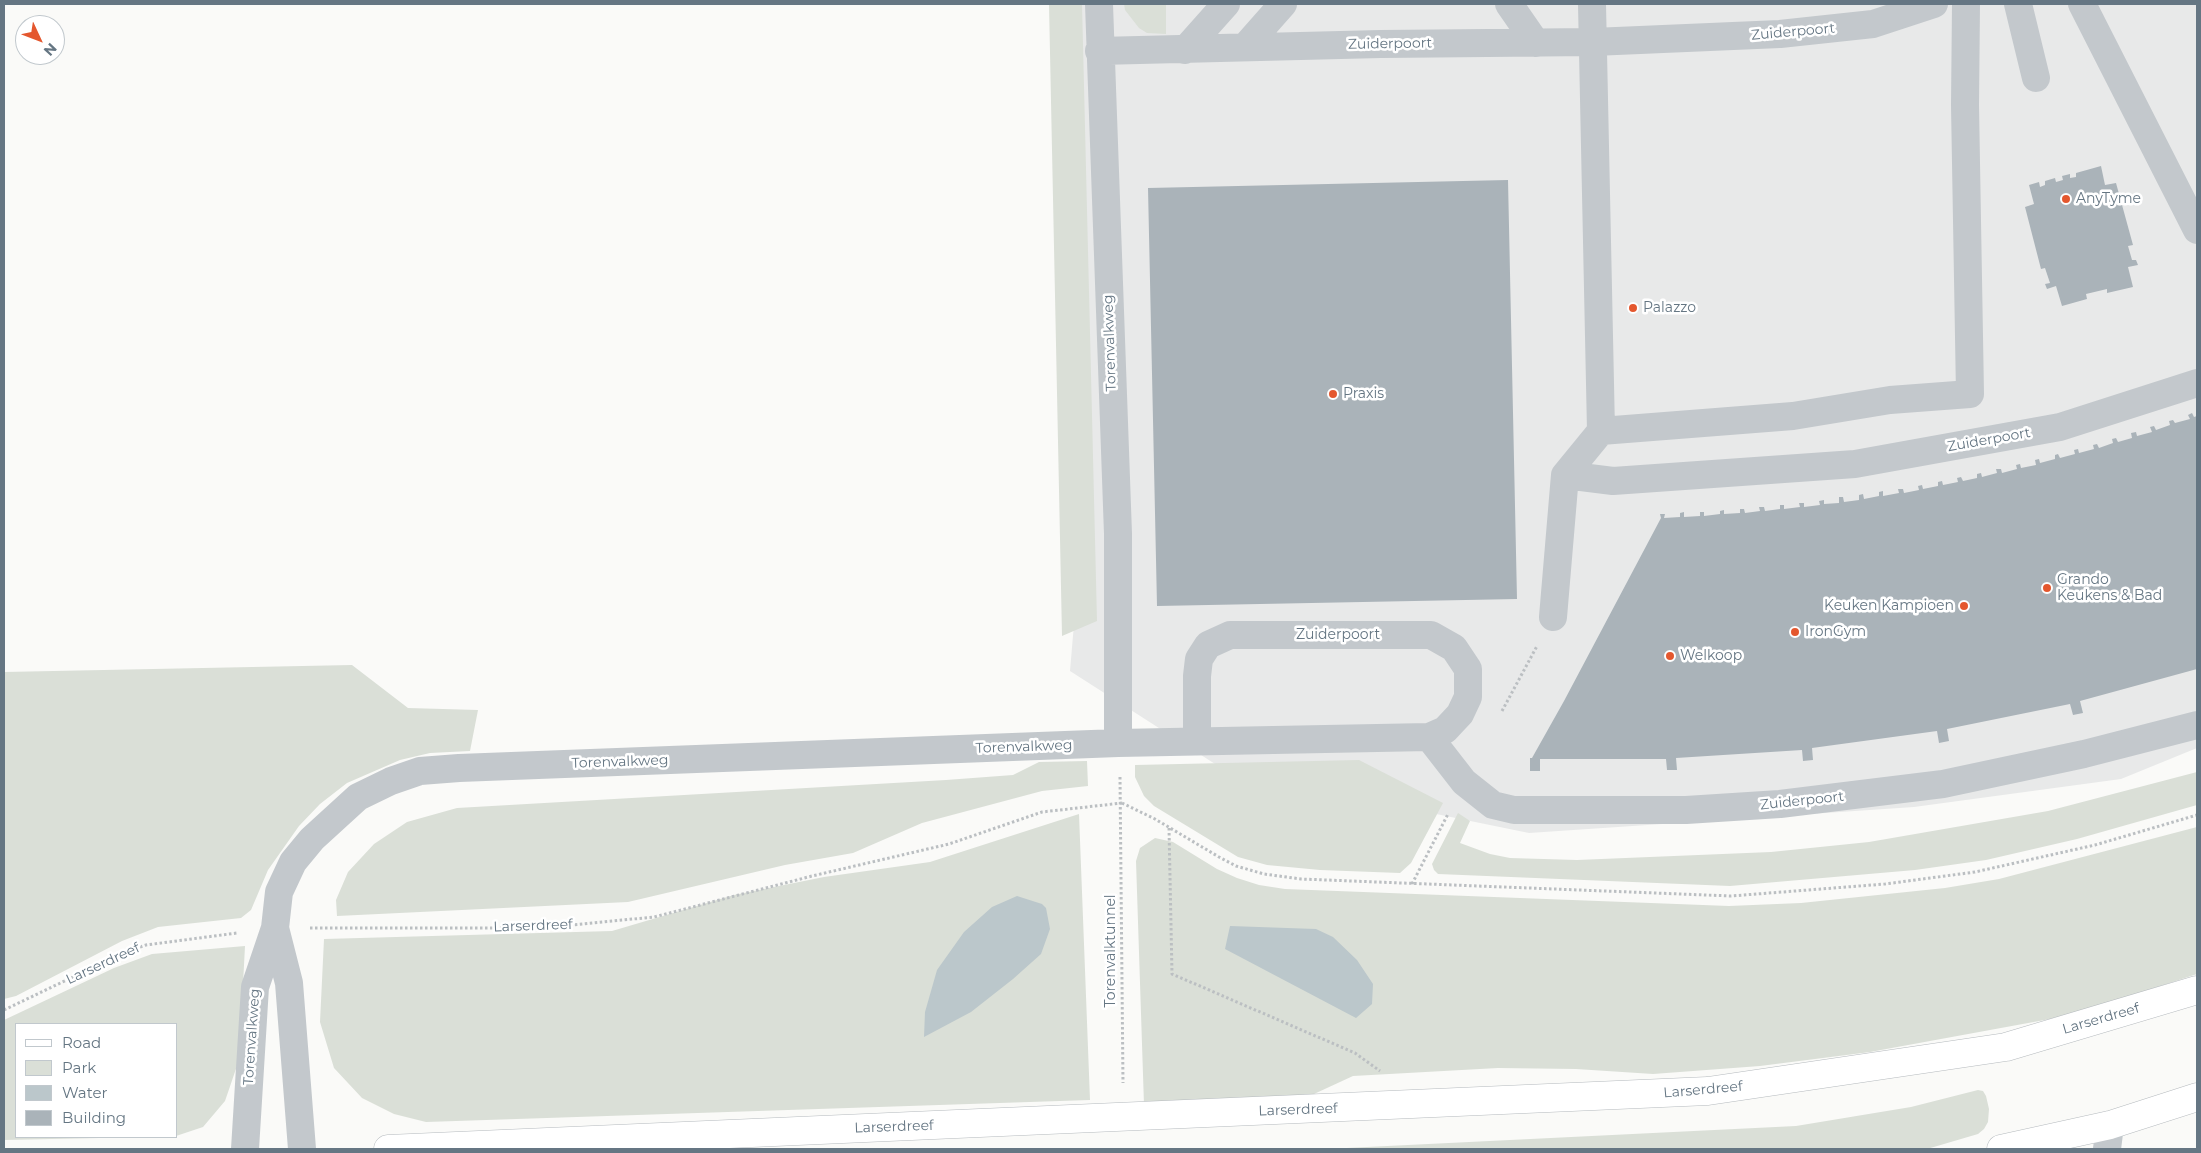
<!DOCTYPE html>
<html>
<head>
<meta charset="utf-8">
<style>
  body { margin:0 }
  #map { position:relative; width:2201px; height:1153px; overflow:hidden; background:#fafaf8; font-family:Montserrat,sans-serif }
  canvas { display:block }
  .frame { position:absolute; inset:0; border:5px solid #657683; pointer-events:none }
  .legend { position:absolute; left:15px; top:1023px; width:162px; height:115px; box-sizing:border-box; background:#fff; border:1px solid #c1c8cd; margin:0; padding:6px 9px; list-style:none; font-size:15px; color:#657683 }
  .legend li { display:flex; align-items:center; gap:10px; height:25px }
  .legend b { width:25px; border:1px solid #c1c8cd }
  .north { position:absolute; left:15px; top:15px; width:50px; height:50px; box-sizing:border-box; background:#fff; border:1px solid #c1c8cd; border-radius:50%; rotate:133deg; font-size:14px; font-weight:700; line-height:20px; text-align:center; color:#657683 }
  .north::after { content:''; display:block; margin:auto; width:18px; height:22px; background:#e4572e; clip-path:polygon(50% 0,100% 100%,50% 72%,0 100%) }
</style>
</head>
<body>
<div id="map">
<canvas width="2201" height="1153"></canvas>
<div class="frame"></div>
<ul class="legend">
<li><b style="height:6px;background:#fff"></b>Road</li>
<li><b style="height:14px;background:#dadfd7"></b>Park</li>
<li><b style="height:14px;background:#bbc7cb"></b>Water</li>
<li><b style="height:14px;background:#aab3b9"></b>Building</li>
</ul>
<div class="north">N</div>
</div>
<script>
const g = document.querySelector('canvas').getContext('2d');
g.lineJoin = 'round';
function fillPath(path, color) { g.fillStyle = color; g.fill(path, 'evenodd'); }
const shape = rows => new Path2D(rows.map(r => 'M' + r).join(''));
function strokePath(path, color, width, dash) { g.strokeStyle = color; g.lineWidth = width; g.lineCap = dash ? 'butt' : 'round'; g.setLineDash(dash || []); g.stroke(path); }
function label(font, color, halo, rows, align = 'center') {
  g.font = font + ' Montserrat,sans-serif'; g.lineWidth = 5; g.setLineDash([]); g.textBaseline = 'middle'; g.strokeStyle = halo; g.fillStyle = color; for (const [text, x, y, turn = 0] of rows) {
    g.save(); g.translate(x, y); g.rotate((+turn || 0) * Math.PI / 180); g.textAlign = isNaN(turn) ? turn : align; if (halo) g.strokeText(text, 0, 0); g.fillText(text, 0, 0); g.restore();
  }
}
fillPath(shape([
  [1061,4,2197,4,2197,748,2121,779,1914,807,1529,833,1226,771,1070,671,1075,612]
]), '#e8e9e9');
fillPath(shape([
  [1049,4,1082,4,1097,621,1062,636],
  [1124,4,1166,4,1166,34,1147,33,1139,28,1125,10],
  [352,665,408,708,478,710,470,751,430,753,400,760,347,783,320,804,299,826,268,870,251,910,241,918,158,927,122,941,16,996,4,999,4,672],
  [1359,760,1443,803,1411,863,1400,873,1320,870,1267,865,1238,857,1154,806,1144,796,1135,777,1135,765],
  [1087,761,1088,786,1042,791,922,823,853,853,785,865,628,902,337,916,336,900,348,872,374,844,407,822,457,808,946,780,1013,775,1039,762],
  [2197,772,2197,805,2077,839,1986,860,1915,870,1730,886,1438,874,1434,870,1432,864,1458,813,1470,821,1460,843,1490,854,1510,858,1577,860,1771,852,1869,842,2048,811],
  [1079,814,1090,1100,426,1122,394,1114,362,1098,334,1068,320,1022,324,939,612,931,734,895,824,877,930,862],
  [2197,827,2197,974,2103,1005,2050,1019,1870,1052,1760,1066,1653,1074,1576,1069,1498,1068,1353,1076,1314,1094,1212,1103,1144,1105,1136,861,1140,848,1155,838,1173,842,1217,869,1237,878,1259,885,1285,889,1729,906,1801,903,1945,888,1999,879],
  [245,946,239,1060,225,1101,203,1127,176,1136,176,1024,16,1024,16,1137,147,1137,4,1140,4,1020,114,968,152,954],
  [1978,1090,1983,1091,1986,1096,1989,1109,1988,1122,1984,1129,1978,1134,1927,1149,1326,1149,1796,1126,1911,1107]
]), '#dadfd7');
fillPath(shape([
  [1017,896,1042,904,1046,908,1050,929,1041,954,1013,979,971,1012,924,1037,925,1012,937,970,964,932,992,907],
  [1230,926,1316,929,1333,937,1357,960,1373,984,1372,1004,1356,1018,1225,949]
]), '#bbc7cb');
fillPath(shape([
  [2101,166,2105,185,2116,183,2133,245,2128,246,2132,260,2136,260,2138,265,2128,267,2133,287,2107,293,2107,289,2086,294,2087,299,2062,306,2056,286,2047,289,2045,284,2050,283,2045,268,2041,269,2025,207,2034,204,2029,185,2039,182,2040,187,2045,185,2045,181,2055,178,2056,182,2063,180,2062,176,2070,174,2070,178,2076,177,2076,173],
  [1508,180,1517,599,1157,606,1148,188],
  [2192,413,2194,417,2197,416,2197,669,2080,701,2083,713,2073,715,2070,704,1947,729,1949,741,1939,743,1937,731,1812,748,1813,760,1803,761,1802,750,1676,758,1677,770,1667,770,1666,759,1540,759,1540,771,1530,771,1530,758,1532,758,1564,701,1661,518,1660,514,1665,514,1664,518,1680,517,1680,513,1684,512,1684,517,1700,516,1700,512,1704,512,1704,516,1720,514,1720,511,1724,510,1724,514,1740,513,1740,509,1744,509,1745,513,1760,511,1759,507,1764,507,1765,511,1780,509,1780,505,1784,505,1784,509,1800,507,1799,503,1804,503,1804,507,1820,505,1819,501,1824,500,1824,504,1839,503,1839,497,1843,497,1844,502,1859,500,1859,495,1863,494,1864,499,1879,496,1879,492,1883,491,1883,496,1899,493,1898,489,1903,489,1904,493,1919,490,1918,486,1922,485,1923,489,1938,486,1938,482,1942,481,1943,485,1958,482,1957,478,1961,477,1963,481,1977,478,1977,474,1981,473,1982,477,1997,473,1996,469,2001,469,2002,473,2017,469,2016,465,2020,464,2021,468,2036,465,2035,460,2039,459,2040,463,2055,459,2055,455,2058,454,2060,458,2075,454,2074,450,2078,449,2079,453,2094,449,2093,445,2097,444,2099,448,2113,443,2112,439,2116,438,2118,442,2132,438,2131,433,2136,432,2137,436,2152,432,2150,427,2154,426,2156,430,2170,425,2169,421,2173,420,2175,423,2190,419,2188,415]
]), '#aab3b9');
const major = shape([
  [388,1149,1708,1091,2006,1047,2197,990],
  [2001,1149,2110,1125,2197,1097]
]);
strokePath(major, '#b5babe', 29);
strokePath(shape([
  [1502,711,1537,646],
  [1120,777,1123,1083],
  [1122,803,1155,819,1219,857,1236,866,1264,874,1301,879,1731,896,1885,884,1975,872,2095,845,2197,815],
  [1169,828,1172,974,1355,1053,1380,1071],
  [1412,884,1448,814],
  [310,928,540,928,654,917,812,876,949,844,1042,812,1122,803],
  [4,1010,125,952,146,945,237,933]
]), '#bbbfc2', 3, [2.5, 2.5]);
strokePath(shape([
  [1509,4,1536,43],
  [1592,4,1601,431,1793,416,1890,400,1970,394,1965,105,1966,4],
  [2018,4,2036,78],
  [2082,4,2197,230],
  [1245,47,1283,4],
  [1185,50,1226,4],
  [1099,51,1381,44,1593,42,1780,34,1873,24,1934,4],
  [1565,475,1613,481,1855,464,2060,427,2197,383],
  [1553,617,1565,475,1601,431],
  [1429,737,1464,782,1493,805,1514,810,1686,810,1780,804,1943,784,2084,754,2197,725],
  [1118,743,1429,737,1445,730,1460,714,1468,697,1468,669,1454,648,1431,635,1230,635,1208,645,1199,659,1197,676,1197,740],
  [275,928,289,983,302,1149],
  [245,1149,255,987,275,928,279,892,293,862,312,839,358,797,391,781,420,771,459,768,1118,743,1118,534,1099,4],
  [2107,1149,2110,1125]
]), '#c3c8cc', 28);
strokePath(major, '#fff', 28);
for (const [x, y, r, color] of [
  [2066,199,5,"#e4572e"],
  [1633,308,5,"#e4572e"],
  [1333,394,5,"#e4572e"],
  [2047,588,5,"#e4572e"],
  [1964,606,5,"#e4572e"],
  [1795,632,5,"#e4572e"],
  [1670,656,5,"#e4572e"]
]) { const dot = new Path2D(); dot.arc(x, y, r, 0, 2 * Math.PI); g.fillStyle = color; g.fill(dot); strokePath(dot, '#fff', 2); }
label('14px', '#657683', '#fff', [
  ["Zuiderpoort",1793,32,-5],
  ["Zuiderpoort",1390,44,-1],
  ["Torenvalkweg",1110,343,-92],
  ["Zuiderpoort",1989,440,-10],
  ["Zuiderpoort",1338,635],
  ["Torenvalkweg",1024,747,-2],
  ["Torenvalkweg",620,762,-2],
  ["Zuiderpoort",1802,801,-6],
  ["Larserdreef",533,926,-2],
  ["Torenvalktunnel",1111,951,-90],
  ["Larserdreef",103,964,-25],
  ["Larserdreef",2101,1019,-16],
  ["Torenvalkweg",252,1037,-86],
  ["Larserdreef",1703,1090,-5],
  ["Larserdreef",1298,1110,-2],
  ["Larserdreef",894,1127,-2]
]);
label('14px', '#657683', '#fff', [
  ["AnyTyme",2076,199],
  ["Palazzo",1643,308],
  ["Praxis",1343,394],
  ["Grando",2057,580],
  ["Keukens & Bad",2057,596],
  ["Keuken Kampioen",1954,606,"right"],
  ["IronGym",1805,632],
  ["Welkoop",1680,656]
], 'left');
</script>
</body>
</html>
